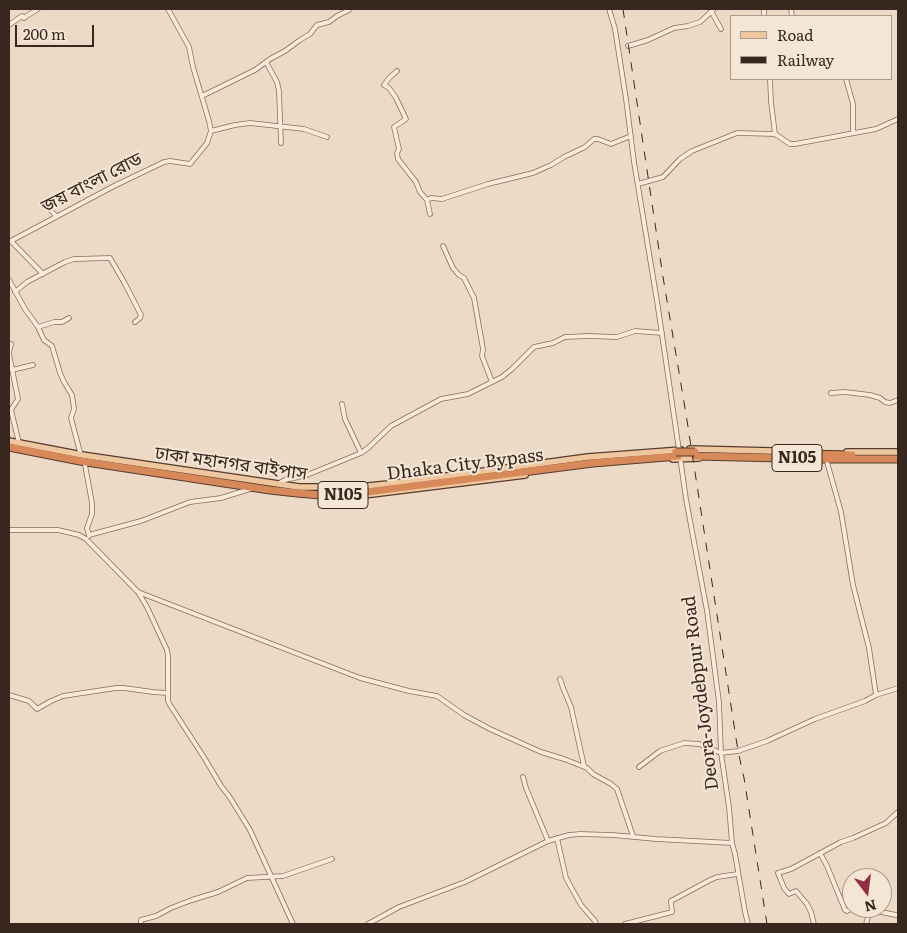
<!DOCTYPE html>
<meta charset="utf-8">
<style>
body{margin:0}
#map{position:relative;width:907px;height:933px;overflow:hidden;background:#eddac6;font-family:Literata,serif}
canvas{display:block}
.frame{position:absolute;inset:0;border:10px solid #38271f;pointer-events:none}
.legend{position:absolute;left:730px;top:15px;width:162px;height:65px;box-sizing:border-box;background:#f4e6d5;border:1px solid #a99a8c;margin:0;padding:6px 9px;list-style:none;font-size:15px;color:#38271f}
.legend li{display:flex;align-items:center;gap:10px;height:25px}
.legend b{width:25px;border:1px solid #a99a8c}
.north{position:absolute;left:842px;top:868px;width:50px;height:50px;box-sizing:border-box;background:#f4e6d5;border:1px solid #a99a8c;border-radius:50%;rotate:165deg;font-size:14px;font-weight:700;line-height:20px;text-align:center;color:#38271f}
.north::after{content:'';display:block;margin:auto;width:18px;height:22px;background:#942e42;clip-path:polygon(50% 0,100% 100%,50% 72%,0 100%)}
.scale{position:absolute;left:15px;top:25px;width:79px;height:22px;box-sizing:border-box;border:2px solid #38271f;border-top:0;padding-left:6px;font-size:15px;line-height:18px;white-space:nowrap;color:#38271f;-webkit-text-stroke:4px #f4e6d5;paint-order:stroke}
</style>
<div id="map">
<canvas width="907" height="933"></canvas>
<div class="frame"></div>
<ul class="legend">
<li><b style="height:6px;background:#eec79f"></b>Road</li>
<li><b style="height:6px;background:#38271f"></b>Railway</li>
</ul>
<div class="north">N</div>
<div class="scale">200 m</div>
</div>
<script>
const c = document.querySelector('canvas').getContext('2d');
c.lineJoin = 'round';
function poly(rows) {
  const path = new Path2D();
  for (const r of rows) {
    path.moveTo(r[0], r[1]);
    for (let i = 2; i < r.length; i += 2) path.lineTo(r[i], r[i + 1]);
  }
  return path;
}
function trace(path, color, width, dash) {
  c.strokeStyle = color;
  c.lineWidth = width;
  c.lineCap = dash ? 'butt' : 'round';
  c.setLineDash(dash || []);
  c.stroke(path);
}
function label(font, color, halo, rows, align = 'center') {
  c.font = font + ' Literata,"Noto Sans Bengali",serif';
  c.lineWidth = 4;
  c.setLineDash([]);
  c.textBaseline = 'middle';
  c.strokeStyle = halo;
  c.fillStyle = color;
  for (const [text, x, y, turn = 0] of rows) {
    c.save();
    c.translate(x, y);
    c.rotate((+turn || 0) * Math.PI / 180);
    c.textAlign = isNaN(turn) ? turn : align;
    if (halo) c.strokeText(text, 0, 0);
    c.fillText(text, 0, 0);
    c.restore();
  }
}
const minor = poly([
 [609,9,615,29,626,99,634,162,657,301,679,450],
 [764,9,764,16],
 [791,9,792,16],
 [711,11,721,29],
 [9,25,22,16,24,18,25,17,38,9],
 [628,46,648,40,674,28,688,26,700,22,714,9],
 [266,62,277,82,279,91,281,143],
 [397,71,389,78,384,85,389,88,396,98,406,119,394,127,399,149,397,153,398,159,416,182,420,192,427,200,430,214],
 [770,79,771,102,775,134],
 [846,79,853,104,853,133],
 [202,96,255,70,270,59,285,51,300,40,310,34,317,25,329,22,337,16,349,10,349,9],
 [211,131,235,125,250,123,304,129,327,137],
 [638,184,663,177,680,159,692,151,737,133,775,134,790,144,795,144,876,129,898,119],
 [427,200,431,198,442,199,488,184,533,173,551,165,564,157,585,147,594,139,598,139,611,144,631,136],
 [46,202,47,206,56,216],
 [11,241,43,274],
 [9,242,114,186,164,162,170,161,190,164,207,143,211,131,209,121,193,67,189,47,168,9],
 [443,246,453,268,459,275,464,278,474,298,483,349,482,356,492,382],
 [9,280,25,309,38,327,44,340,52,346,60,373,64,382,72,395,74,409,71,418,80,452,82,455],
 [15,292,27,282,65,262,74,259,110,258,124,282,141,315,140,318,135,322],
 [38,327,54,322,62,322,69,318],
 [9,353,11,344],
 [9,354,18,399,11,410,19,443],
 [12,370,33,365],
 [831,393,845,392,870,395,880,398,885,402,890,403,898,400],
 [342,404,345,419,361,453],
 [680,457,686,499,707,611,719,702,721,753,729,807,732,843,735,854,745,912,748,924],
 [827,462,841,512,853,585,869,648,876,695],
 [85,465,92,503,92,514,87,528,89,536],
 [279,483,285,480,307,475,361,453,368,448,391,426,441,399,468,394,502,377,512,369,534,347,553,343,565,337,589,336,617,337,635,331,662,333],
 [9,530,58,530,79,535,86,539,138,592,147,607,167,650,168,656,168,701,170,705,205,759,221,786,229,796,250,830,293,924],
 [89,535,141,521,190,502,221,498,250,489],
 [138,592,360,678,409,691,437,696,464,715,490,729,541,752,564,759,587,768,593,774,611,784,617,789,633,836],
 [560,679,563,688,571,707,584,766],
 [9,695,29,701,37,709,51,701,63,696,116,688,124,688,153,692,168,693],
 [639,767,660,751,684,743,699,744,721,753,738,751,767,741,815,719,865,701,876,695,898,688],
 [523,777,526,788,548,841],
 [557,838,566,878,581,905,595,921,596,924],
 [820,853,827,866,845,910,847,911,854,908],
 [778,873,791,869,841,842,853,838,886,823,898,812],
 [778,873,784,888,789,894,796,891,807,904,811,912,814,924],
 [869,913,874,913,881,912,896,915,898,915],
 [141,924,141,920,156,916,171,908,192,900,218,892,247,878,283,876,332,859],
 [368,924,399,907,465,882,548,841,569,835,580,834,613,835,656,839,732,843],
 [625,924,672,912,671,901,710,880,717,877,738,874],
 [866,924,869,913]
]);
const major = poly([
 [9,441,82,455,299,487,320,487,349,488,388,484,588,457,681,450],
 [690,449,813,452],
 [847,452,898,452],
 [673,459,699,458],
 [348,497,525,475]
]);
const highway = poly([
 [9,447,80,461,270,490,297,493,321,495,351,494,593,463,678,456],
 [808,454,852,455],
 [695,456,827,459,898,459]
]);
const rail = poly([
 [623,9,663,277,686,414,738,751,744,778,767,924]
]);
const highwayBridge = poly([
 [676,452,695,452]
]);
const shields = [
 [797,458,50],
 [343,495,50]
];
const shieldNames = [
 ["N105",797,458],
 ["N105",343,495]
];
const streetNames = [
 ["জয় বাংলা রোড",92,183,-27],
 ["ঢাকা মহানগর বাইপাস",231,464,8],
 ["Dhaka City Bypass",465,465,-7],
 ["Deora-Joydebpur Road",701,693,-97]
];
trace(minor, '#876b5c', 5.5);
trace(major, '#553b30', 8);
trace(highway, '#553b30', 9);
trace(minor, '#f8e9d9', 4);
trace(major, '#eec79f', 5.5);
trace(highway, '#d8895a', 7);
trace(rail, '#38271f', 1, [9, 9]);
trace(highwayBridge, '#553b30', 9, []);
trace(highwayBridge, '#d8895a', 7);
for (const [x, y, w] of shields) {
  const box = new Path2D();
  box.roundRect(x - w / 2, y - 13.5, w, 27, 4);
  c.fillStyle = '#f4e6d5';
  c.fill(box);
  trace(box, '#38271f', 1);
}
label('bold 16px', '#38271f', null, shieldNames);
label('18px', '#38271f', '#f4e6d5', streetNames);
</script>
